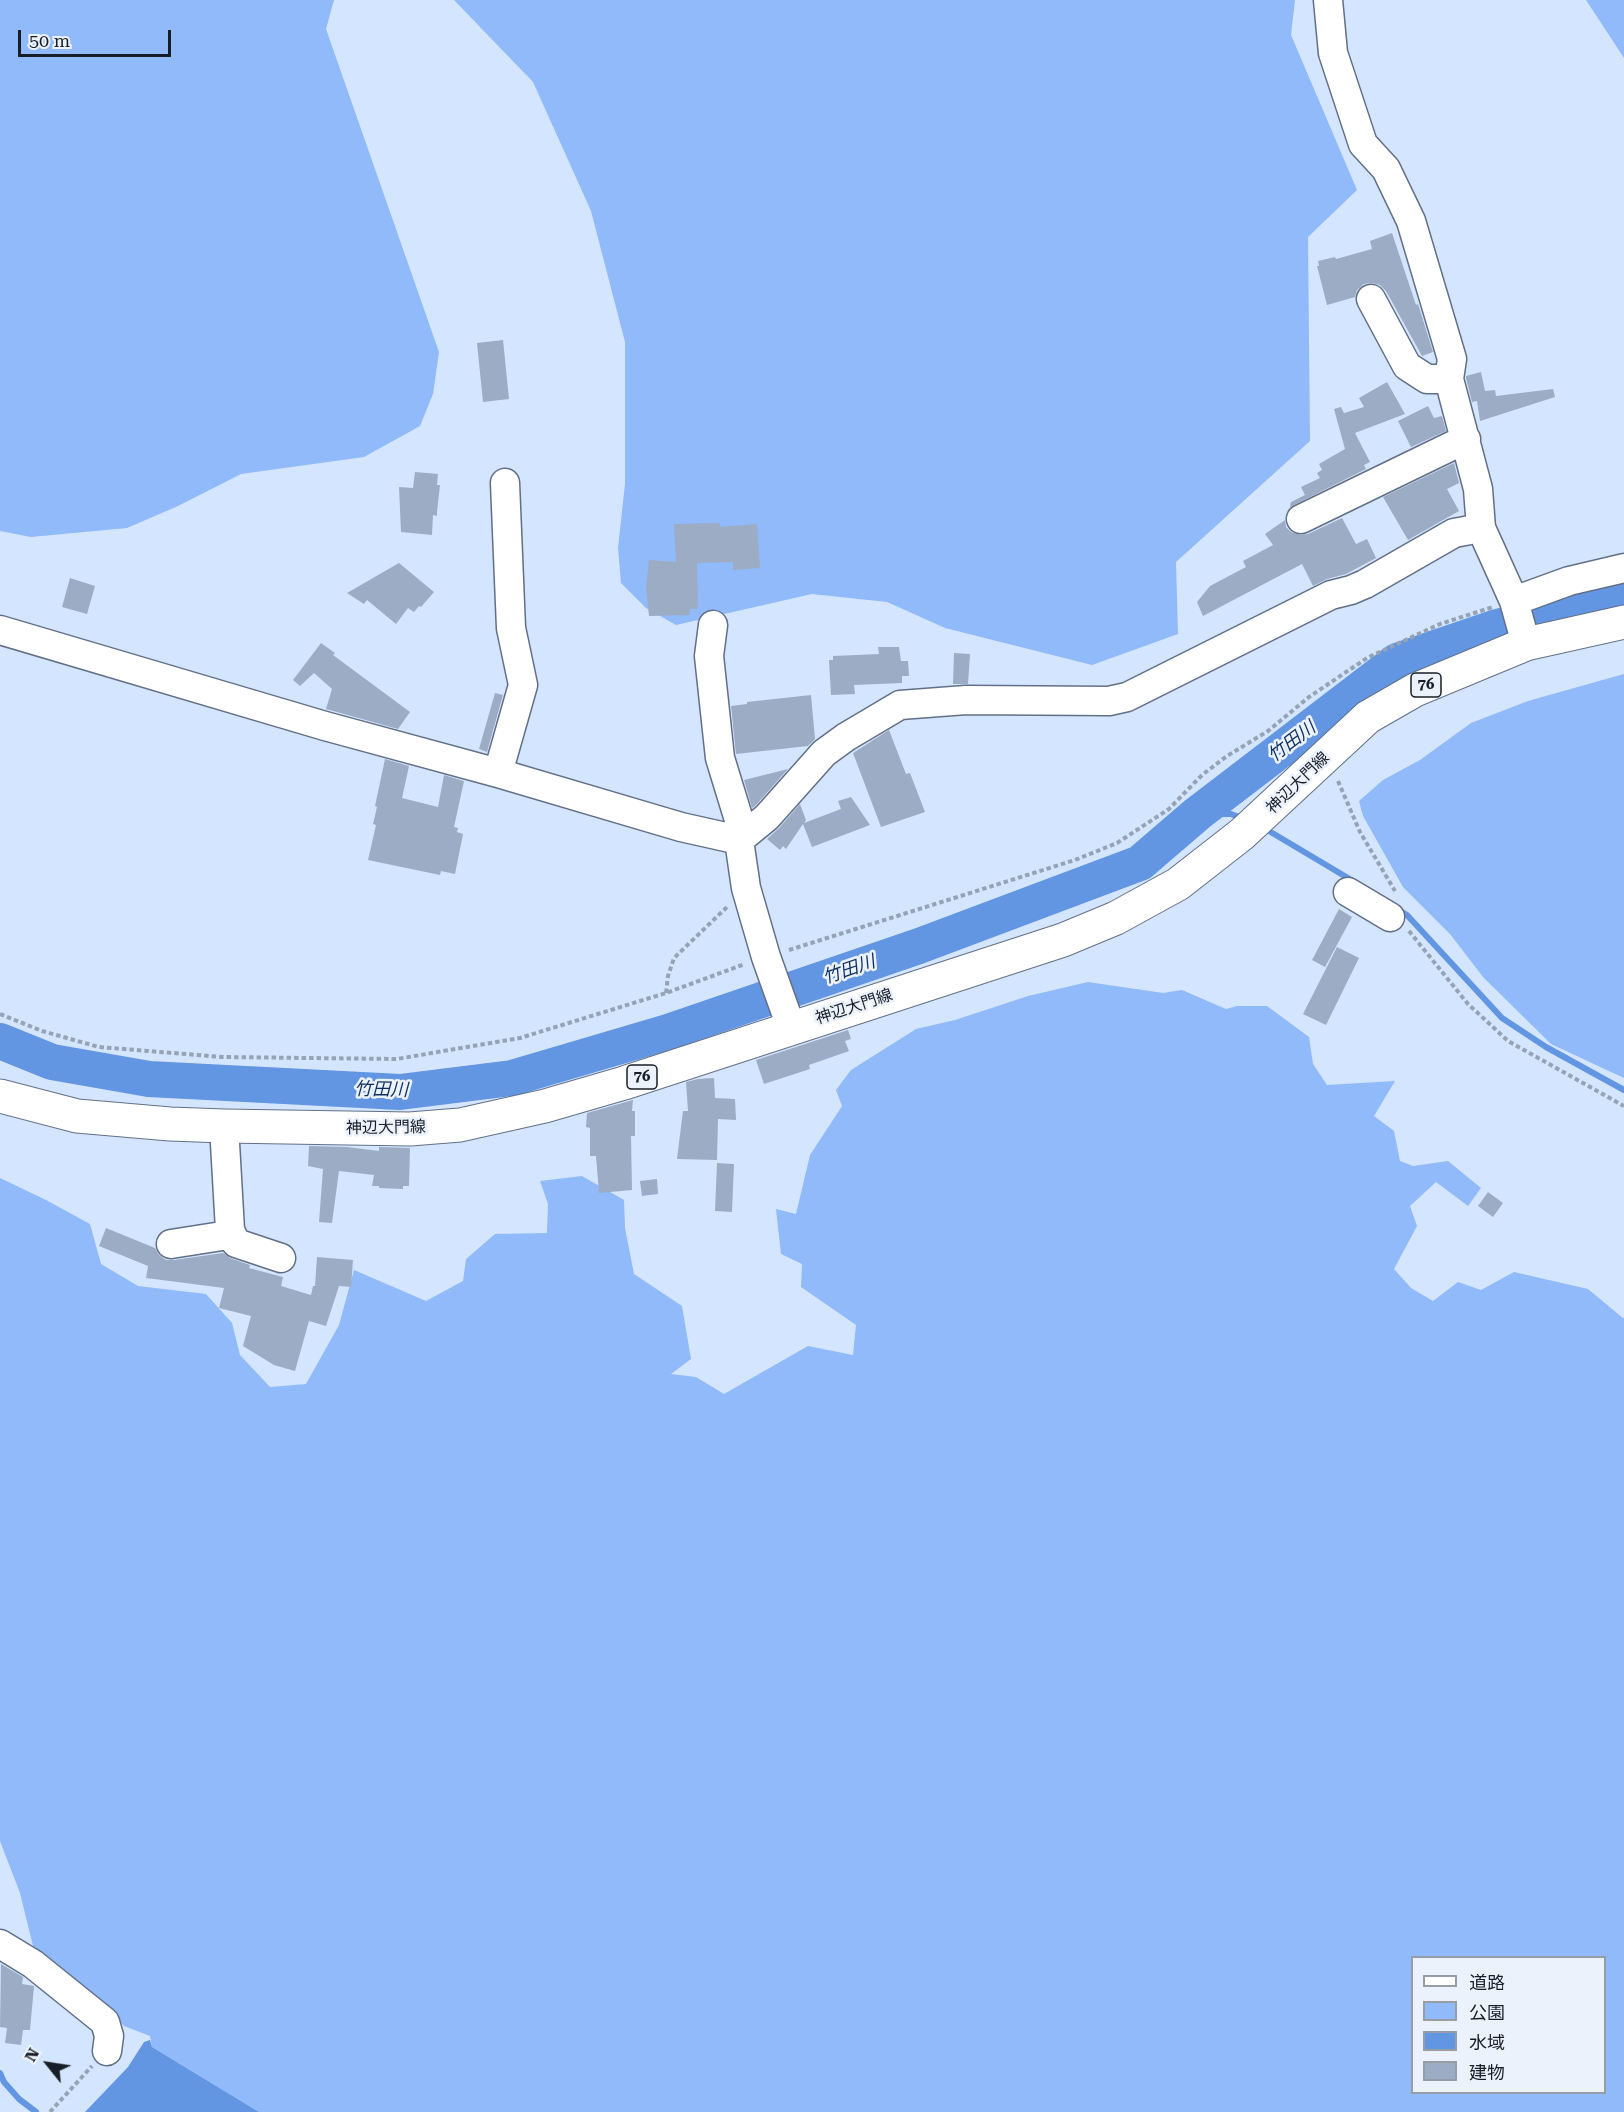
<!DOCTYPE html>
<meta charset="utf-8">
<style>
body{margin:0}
#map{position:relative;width:1624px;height:2112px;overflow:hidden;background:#d4e5ff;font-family:"Roboto Serif","Noto Sans JP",serif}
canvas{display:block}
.legend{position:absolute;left:1411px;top:1956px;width:195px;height:138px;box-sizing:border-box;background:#ebf2fc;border:2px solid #979da7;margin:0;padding:8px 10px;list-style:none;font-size:18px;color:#181e27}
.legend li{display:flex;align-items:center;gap:12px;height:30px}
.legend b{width:30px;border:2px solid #979da7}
.north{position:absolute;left:18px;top:2034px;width:60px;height:60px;-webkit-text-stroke:4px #ebf2fc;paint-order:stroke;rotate:300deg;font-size:16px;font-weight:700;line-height:24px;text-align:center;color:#181e27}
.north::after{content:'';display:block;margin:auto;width:21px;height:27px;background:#181e27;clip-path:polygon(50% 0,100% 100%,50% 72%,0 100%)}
.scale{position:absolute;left:18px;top:30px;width:153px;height:27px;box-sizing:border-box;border:3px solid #181e27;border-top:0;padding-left:8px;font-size:18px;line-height:21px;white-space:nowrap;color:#181e27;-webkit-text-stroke:4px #ebf2fc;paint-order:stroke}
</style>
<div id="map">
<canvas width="1624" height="2112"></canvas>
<ul class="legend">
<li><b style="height:8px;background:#fff"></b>道路</li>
<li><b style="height:16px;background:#90baf9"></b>公園</li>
<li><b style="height:16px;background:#6295e2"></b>水域</li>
<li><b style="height:16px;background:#9cacc4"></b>建物</li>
</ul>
<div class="north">N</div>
<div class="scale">50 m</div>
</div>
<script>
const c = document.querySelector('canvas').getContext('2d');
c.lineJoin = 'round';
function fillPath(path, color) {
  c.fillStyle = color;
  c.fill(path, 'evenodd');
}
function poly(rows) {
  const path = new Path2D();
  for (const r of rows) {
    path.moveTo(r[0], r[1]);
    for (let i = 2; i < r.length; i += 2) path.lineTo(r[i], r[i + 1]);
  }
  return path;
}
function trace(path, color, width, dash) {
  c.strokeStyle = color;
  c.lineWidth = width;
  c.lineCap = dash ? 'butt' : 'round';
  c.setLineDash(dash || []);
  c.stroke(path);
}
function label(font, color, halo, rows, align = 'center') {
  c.font = font + ' "Roboto Serif","Noto Sans JP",serif';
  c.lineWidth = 5;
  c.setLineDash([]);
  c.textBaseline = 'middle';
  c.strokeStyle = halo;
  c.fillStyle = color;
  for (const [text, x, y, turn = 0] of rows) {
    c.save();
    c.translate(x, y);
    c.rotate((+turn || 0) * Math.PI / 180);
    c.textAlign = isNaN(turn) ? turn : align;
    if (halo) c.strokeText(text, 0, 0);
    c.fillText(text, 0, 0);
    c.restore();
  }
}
const green = poly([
 [0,0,334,0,326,29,439,352,433,394,420,426,364,457,241,474,178,506,127,528,31,537,0,531],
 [454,0,1295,0,1291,35,1357,190,1308,237,1310,441,1176,562,1178,634,1092,665,945,628,887,602,812,594,676,625,646,608,621,583,618,548,625,484,625,342,591,211,533,82],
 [1586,0,1624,0,1624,58],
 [1624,674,1624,1078,1551,1044,1483,977,1450,934,1403,887,1363,816,1359,801,1383,780,1420,760,1471,723,1528,701],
 [1088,982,1163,993,1182,990,1226,1009,1237,1006,1267,1006,1309,1037,1313,1064,1327,1085,1395,1081,1374,1116,1394,1131,1400,1161,1413,1166,1448,1161,1481,1188,1468,1206,1436,1182,1410,1206,1417,1226,1394,1269,1411,1288,1433,1301,1458,1282,1481,1290,1514,1272,1588,1289,1623,1318,1624,1317,1624,2112,259,2112,152,2047,150,2036,124,2026,104,2004,62,1968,33,1946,20,1893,0,1841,0,1178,46,1200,90,1224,101,1264,138,1286,206,1294,232,1323,240,1355,270,1387,306,1384,339,1325,354,1270,426,1301,463,1281,466,1259,495,1234,547,1233,548,1204,540,1181,582,1176,624,1200,625,1228,634,1274,682,1306,691,1359,671,1374,696,1377,724,1394,808,1346,853,1355,856,1325,801,1287,802,1264,781,1254,776,1209,796,1214,810,1155,842,1106,836,1090,851,1070,916,1029,955,1020,1028,996],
 [1412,1958,1604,1958,1604,2092,1412,2092]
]);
const water = poly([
 [150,2040,152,2047,259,2112,85,2112,128,2067,144,2042]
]);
const stream = poly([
 [1197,814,1231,814,1244,819],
 [1264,828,1353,881],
 [1397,909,1407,915,1502,1018,1546,1047,1624,1090],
 [0,2073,4,2082,19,2099,36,2112]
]);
const river = poly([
 [0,1041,52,1062,149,1079,400,1092,512,1078,668,1032,919,946,1140,863,1197,814,1397,661,1494,628,1624,594]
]);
const building = poly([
 [1392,233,1416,305,1418,304,1433,352,1422,356,1386,291,1380,285,1372,283,1364,284,1357,290,1355,297,1327,305,1317,266,1319,266,1318,261,1335,257,1336,259,1372,249,1370,241],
 [503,340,509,399,483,402,477,343],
 [1481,372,1485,391,1495,390,1496,396,1553,389,1555,397,1480,421,1477,401,1472,402,1466,378,1466,376],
 [1387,382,1405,414,1355,433,1370,462,1364,465,1366,469,1290,507,1291,502,1305,495,1301,487,1320,478,1317,473,1322,470,1319,464,1345,449,1334,409,1341,407,1344,413,1364,407,1359,398],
 [1428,406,1434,418,1442,416,1446,431,1411,447,1398,421],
 [1454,463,1459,483,1447,489,1459,511,1408,540,1383,497],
 [415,472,438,474,437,485,440,485,437,512,437,516,433,515,432,535,401,532,399,487,413,488],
 [1342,518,1356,544,1367,539,1376,558,1346,574,1327,579,1313,586,1302,564,1203,616,1197,602,1210,586,1246,567,1243,561,1273,545,1265,534,1285,520,1286,527,1291,532,1300,535,1308,534],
 [720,523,720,527,757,524,760,568,733,570,733,562,697,563,698,609,690,609,690,615,649,616,646,587,649,560,676,562,674,524],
 [399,563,434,592,421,607,419,606,414,612,408,608,396,624,367,600,364,604,347,593],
 [70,578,95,586,87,614,62,607],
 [321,643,335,653,333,655,410,712,398,729,326,709,332,689,314,673,300,686,293,680],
 [878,647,899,647,901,661,908,661,909,676,902,676,902,683,854,685,855,694,831,695,829,660,833,660,833,656,879,654],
 [954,653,970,654,968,684,953,684],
 [495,693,503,695,487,752,479,749],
 [811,695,815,739,808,746,736,754,731,706,747,704,747,702],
 [889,730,906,774,910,773,925,812,881,827,853,753],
 [385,759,409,766,402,798,438,807,444,775,464,781,454,827,458,828,457,832,463,834,455,874,441,871,440,875,368,860,376,825,373,824,377,807,375,806],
 [788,769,756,805,752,808,744,780],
 [851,797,870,825,812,847,803,824,786,849,783,846,780,850,767,839,779,828,800,804,806,820,804,823,841,809,838,801],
 [1339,909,1352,917,1325,967,1312,960],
 [1337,947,1359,958,1326,1025,1303,1014],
 [848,1030,851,1039,845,1041,849,1051,809,1065,810,1069,764,1084,756,1060],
 [714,1078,715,1098,735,1099,736,1120,718,1119,717,1160,677,1159,683,1111,688,1111,686,1082,698,1079],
 [633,1100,632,1111,635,1111,635,1136,631,1136,632,1190,599,1193,596,1156,590,1156,590,1128,586,1127,587,1113],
 [309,1146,347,1147,379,1151,379,1147,410,1148,409,1186,403,1186,403,1189,379,1188,379,1186,372,1186,374,1175,339,1171,332,1223,319,1222,323,1169,308,1166],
 [717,1163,734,1164,732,1212,715,1211],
 [657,1179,658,1194,642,1196,640,1181],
 [1488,1192,1503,1203,1493,1217,1478,1206],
 [106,1228,155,1248,159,1255,166,1260,174,1260,223,1253,230,1258,250,1265,249,1268,283,1277,281,1286,311,1295,313,1286,315,1286,317,1257,353,1260,351,1287,339,1286,326,1326,309,1321,295,1371,274,1365,243,1346,251,1316,219,1308,224,1288,146,1278,148,1266,99,1246],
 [1,1964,23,1977,22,1984,34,1986,30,2030,23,2030,21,2045,5,2043,7,2028,0,2027]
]);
const path = poly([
 [1338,781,1360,832,1395,891],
 [1409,931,1468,1004,1508,1041,1624,1106],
 [789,950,1075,860,1117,843,1169,809,1202,775,1227,756,1268,731,1309,697,1367,658,1440,624,1493,607],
 [666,993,668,976,674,958,728,906],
 [0,1014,42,1031,99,1047,222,1057,397,1059,520,1038,666,993,745,964],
 [50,2112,92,2066]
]);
const minor = poly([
 [1328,0,1333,53,1363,144,1386,169,1411,221,1452,359,1449,379,1478,489,1481,528,1514,601,1526,644],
 [1371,299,1407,366,1427,379,1449,379],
 [1301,519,1466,439],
 [1514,601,1569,581,1624,568],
 [713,625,709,656,720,758,739,820,739,840],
 [0,630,325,726,498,773,681,827,739,840,746,888,766,957,791,1027],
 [498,773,523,685,511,628,505,483],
 [739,840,767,817,824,753,846,737,900,705,966,700,1109,701,1127,697,1331,595,1351,590,1365,584,1454,533,1481,528],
 [1348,892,1390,917],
 [224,1126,230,1230,236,1243,281,1258],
 [171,1244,222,1236,230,1230],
 [0,1944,33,1964,105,2022,109,2036,107,2051]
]);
const major = poly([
 [0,1096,77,1116,170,1124,224,1126,410,1129,460,1125,545,1106,624,1083,1063,940,1116,918,1178,884,1242,834,1368,717,1415,690,1526,644,1624,622]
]);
const shields = [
 [1426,685,30],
 [642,1077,30]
];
const shieldNames = [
 ["76",1426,685],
 ["76",642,1077]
];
const streetNames = [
 ["神辺大門線",1298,783,-44],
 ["神辺大門線",854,1007,-18],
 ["神辺大門線",386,1128,-1]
];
const waterNames = [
 ["竹田川",1292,742,-37],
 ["竹田川",849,970,-19],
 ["竹田川",381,1090,1]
];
fillPath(green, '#90baf9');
fillPath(water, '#6295e2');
trace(stream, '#6295e2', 6);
trace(river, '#6295e2', 36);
fillPath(building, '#9cacc4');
trace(minor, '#627087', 31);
trace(major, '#627087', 35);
trace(path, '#96a3b7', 4, [4.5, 3]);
trace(minor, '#fff', 28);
trace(major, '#fff', 33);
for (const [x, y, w] of shields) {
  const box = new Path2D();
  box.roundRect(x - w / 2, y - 12, w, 24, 4.5);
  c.fillStyle = '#ebf2fc';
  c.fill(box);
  trace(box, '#181e27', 1.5);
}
label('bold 15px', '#181e27', null, shieldNames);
label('16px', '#181e27', '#ebf2fc', streetNames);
label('italic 18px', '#0e2f5f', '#ebf2fc', waterNames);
</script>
